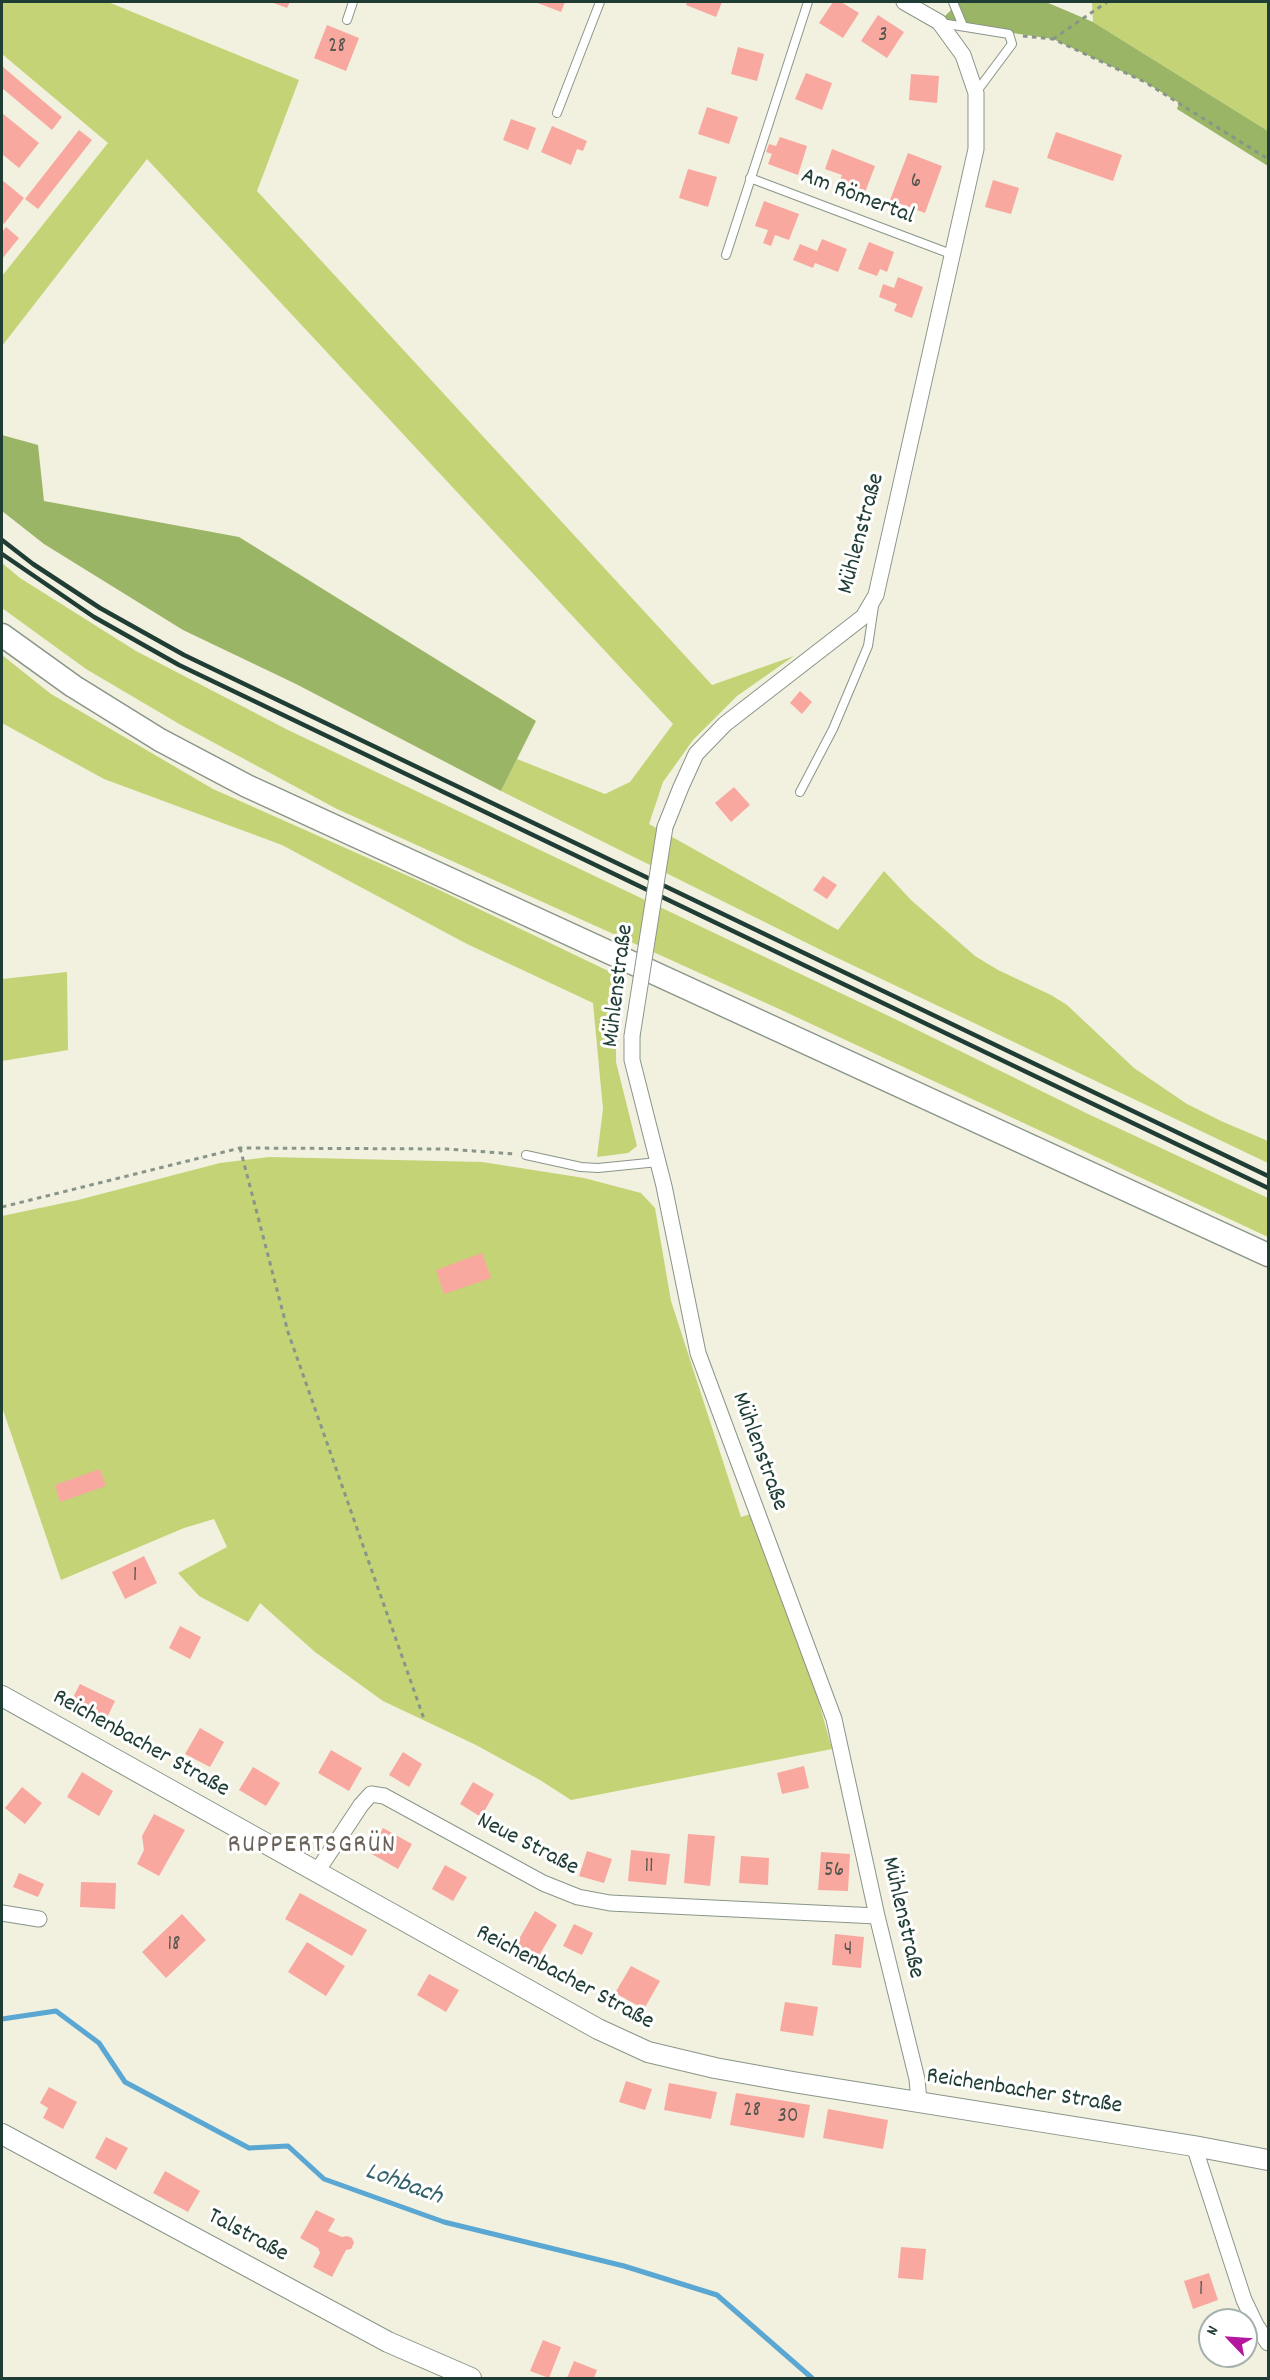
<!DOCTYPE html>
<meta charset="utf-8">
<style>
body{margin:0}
#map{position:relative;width:1270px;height:2380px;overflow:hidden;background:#f2f0de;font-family:Dekko,sans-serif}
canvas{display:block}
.frame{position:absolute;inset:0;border:3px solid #1f3d34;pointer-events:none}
.north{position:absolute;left:1198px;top:2308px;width:60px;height:60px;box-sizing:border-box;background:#fff;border:2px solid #a5b1ae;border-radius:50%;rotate:295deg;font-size:16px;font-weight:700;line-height:24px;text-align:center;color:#1f3d34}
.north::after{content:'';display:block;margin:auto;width:21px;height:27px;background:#b5179e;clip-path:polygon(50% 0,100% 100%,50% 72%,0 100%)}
</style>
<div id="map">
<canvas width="1270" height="2380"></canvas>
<div class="frame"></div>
<div class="north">N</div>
</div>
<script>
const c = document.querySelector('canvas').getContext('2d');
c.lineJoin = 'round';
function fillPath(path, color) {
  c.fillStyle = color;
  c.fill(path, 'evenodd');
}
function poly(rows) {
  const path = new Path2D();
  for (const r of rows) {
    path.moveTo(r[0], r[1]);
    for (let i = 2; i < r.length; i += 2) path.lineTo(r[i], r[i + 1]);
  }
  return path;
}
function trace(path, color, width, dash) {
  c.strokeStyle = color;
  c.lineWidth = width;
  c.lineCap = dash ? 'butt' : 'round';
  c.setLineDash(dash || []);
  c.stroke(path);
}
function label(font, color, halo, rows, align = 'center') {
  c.font = font + ' Dekko,sans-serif';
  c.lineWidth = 6;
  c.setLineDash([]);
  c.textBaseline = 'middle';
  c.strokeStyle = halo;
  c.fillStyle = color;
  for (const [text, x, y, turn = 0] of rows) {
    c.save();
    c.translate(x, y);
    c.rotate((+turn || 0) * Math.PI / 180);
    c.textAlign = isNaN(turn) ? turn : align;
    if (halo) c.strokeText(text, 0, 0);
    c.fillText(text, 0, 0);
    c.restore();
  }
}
const green = poly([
 [2,2,108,2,299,80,257,191,712,685,794,656,737,696,693,740,663,782,649,824,838,930,884,871,911,900,975,956,998,970,1051,995,1067,1005,1134,1068,1187,1104,1221,1121,1268,1141,1268,1163,827,953,501,791,517,759,605,794,630,782,673,724,147,159,2,346,2,276,108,143,2,54],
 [1092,2,1268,2,1268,131,1093,22],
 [2,563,20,578,136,651,288,730,895,1019,1086,1113,1268,1198,1268,1237,777,1008,337,809,181,725,86,669,2,608],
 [2,655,51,694,213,789,433,887,623,978,616,1018,616,1062,637,1146,628,1153,597,1157,603,1109,593,1003,467,944,282,845,104,779,2,723],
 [67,972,68,1050,2,1061,2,979],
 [269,1157,482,1162,584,1178,641,1193,655,1208,671,1301,741,1517,765,1510,832,1749,571,1800,540,1780,476,1745,383,1701,315,1652,260,1603,248,1622,199,1596,178,1573,227,1547,214,1519,184,1528,61,1580,2,1407,2,1216,78,1200,220,1163]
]);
const forest = poly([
 [959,2,1046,2,1093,22,1268,131,1268,166,1177,109,1179,103,1145,82,1053,39,939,22],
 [2,435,38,445,44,501,239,537,536,721,501,791,296,684,183,630,44,544,2,511]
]);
const stream = poly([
 [2,2019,56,2011,99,2043,125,2082,249,2148,288,2146,324,2179,444,2222,624,2266,717,2295,812,2378]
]);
const building = poly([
 [271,2,290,2,287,8],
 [535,2,565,2,561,12],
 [687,2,722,2,716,17,686,5],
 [833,2,841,2,859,13,843,38,819,23],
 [878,15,904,32,887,58,861,41],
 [327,25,359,38,346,71,314,58],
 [738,47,764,54,757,81,731,74],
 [3,67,62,117,52,130,2,88],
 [806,73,832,83,822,110,795,99],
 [911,74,939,76,937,103,909,100],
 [707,107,738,117,729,144,698,134],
 [2,113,39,143,19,168,2,154],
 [511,119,536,128,528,150,503,140],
 [552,126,587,141,583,151,577,149,571,165,541,152],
 [79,130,92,140,38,209,25,199],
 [1056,132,1122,155,1113,181,1047,158],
 [780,137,807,146,798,175,768,164,772,154,766,152,769,144,776,146],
 [832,149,875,166,864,195,838,185,842,175,825,169],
 [908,153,942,166,925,213,890,200],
 [688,169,717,177,708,207,679,198],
 [2,180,24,198,4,224,2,222],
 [993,180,1019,188,1011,214,985,207],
 [764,201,799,214,789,240,775,235,771,246,763,243,768,230,755,226],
 [6,227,19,238,2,259,2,232],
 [822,239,847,249,838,272,815,263,813,268,793,260,800,244,817,251],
 [869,242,894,252,887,272,880,269,877,276,858,269],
 [898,277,923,287,912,318,894,311,897,304,879,297,883,284,894,288],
 [800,691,812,702,802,714,790,703],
 [734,787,750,805,731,822,715,803],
 [823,876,837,885,827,899,813,890],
 [482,1253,491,1278,444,1294,436,1270],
 [100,1469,106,1486,60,1502,55,1485],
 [144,1556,157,1583,125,1599,112,1572],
 [180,1626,201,1637,190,1659,169,1648],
 [80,1684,115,1701,102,1728,66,1711],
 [200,1728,224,1742,210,1767,185,1754],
 [331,1750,362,1768,349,1791,318,1773],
 [403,1752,422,1764,409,1787,389,1775],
 [804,1766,809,1788,782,1794,777,1773],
 [253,1767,280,1783,266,1806,239,1790],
 [82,1772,113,1791,99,1816,67,1797],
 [473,1782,494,1794,481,1817,460,1804],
 [22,1787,42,1803,25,1824,5,1808],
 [154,1814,185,1830,159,1876,137,1864,144,1850,142,1836],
 [383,1828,412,1844,398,1869,370,1853],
 [688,1834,715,1836,710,1886,684,1883],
 [631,1850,670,1854,666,1885,628,1881],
 [587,1851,612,1859,604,1883,579,1876],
 [821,1852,850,1854,848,1891,818,1890],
 [741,1856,769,1858,768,1885,739,1883],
 [445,1865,467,1877,453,1901,432,1889],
 [19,1873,44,1884,38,1897,13,1887],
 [81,1882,116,1883,115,1909,80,1907],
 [300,1893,367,1930,352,1956,285,1919],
 [535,1911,557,1925,537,1959,515,1946],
 [182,1914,206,1940,166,1978,142,1952],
 [574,1924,593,1933,582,1955,563,1946],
 [835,1934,864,1937,861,1968,832,1965],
 [307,1942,345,1966,326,1996,288,1972],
 [631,1966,660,1981,644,2009,615,1993],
 [429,1974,459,1990,446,2012,417,1995],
 [785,2002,818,2007,813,2036,780,2031],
 [626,2081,652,2089,645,2110,619,2102],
 [669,2083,717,2092,711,2119,664,2110],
 [49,2087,77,2102,63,2129,43,2118,48,2108,40,2103],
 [736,2093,810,2105,804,2138,730,2125],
 [828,2109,888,2120,883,2149,823,2138],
 [106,2137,128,2148,116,2170,95,2158],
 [165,2171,200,2191,188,2212,153,2193],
 [316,2210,335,2219,328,2231,342,2237,347,2236,352,2238,354,2243,351,2249,346,2250,332,2277,313,2267,320,2253,318,2248,300,2238],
 [901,2247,926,2249,923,2280,898,2278],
 [1209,2273,1218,2300,1193,2309,1184,2281],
 [543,2340,561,2347,549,2378,530,2371],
 [574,2361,597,2370,594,2378,567,2378]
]);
const path = poly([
 [1023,36,1053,39,1145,82,1268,159],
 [1053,39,1107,2],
 [240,1148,288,1332,424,1719],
 [2,1207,240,1148,447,1149,514,1154]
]);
const service = poly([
 [953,2,963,26],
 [347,20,353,2],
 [941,23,1009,34,1012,44,977,91],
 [557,113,600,2],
 [750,178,951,254],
 [726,255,808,2],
 [800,792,833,729,868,646,874,606],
 [526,1155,581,1167,598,1168,658,1162]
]);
const minor = poly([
 [665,827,681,787,696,754,725,724,863,617,876,595,976,149,976,93,963,55,939,22,904,2],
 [632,1036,632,1060,664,1186,698,1353,834,1719,877,1916,917,2079,919,2102],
 [316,1873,361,1805,371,1794,384,1796,543,1883,578,1897,610,1903,877,1916],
 [2,1913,39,1919],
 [1194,2146,1244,2300,1256,2325,1268,2343]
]);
const tertiary = poly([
 [2,1696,598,2029,648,2052,715,2068,793,2082,1194,2146,1268,2160],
 [2,2134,388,2342,471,2378]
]);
const secondary = poly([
 [2,635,73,686,160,740,247,786,1268,1255]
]);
const rail = poly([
 [2,540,33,564,100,608,184,655,1268,1176],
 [2,554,94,617,179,665,1268,1188]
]);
const minorBridge = poly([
 [632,1036,665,827]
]);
const numberNames = [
 ["3",883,37],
 ["28",337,48],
 ["6",916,183],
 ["1",135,1577],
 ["11",649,1868],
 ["56",834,1872],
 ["18",174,1946],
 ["4",848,1951],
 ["28",752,2112],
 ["30",788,2118],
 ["1",1201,2291]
];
const streetNames = [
 ["Am Römertal",857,198,21],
 ["Mühlenstraße",863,534,-75],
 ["Mühlenstraße",620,986,-83],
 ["Mühlenstraße",758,1452,70],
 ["Reichenbacher Straße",140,1745,29],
 ["Neue Straße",527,1846,27],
 ["Mühlenstraße",901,1918,77],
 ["Reichenbacher Straße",564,1979,28],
 ["Reichenbacher Straße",1024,2093,9],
 ["Talstraße",247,2237,28]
];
const waterNames = [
 ["Lohbach",403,2186,20]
];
const quarterNames = [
 ["RUPPERTSGRÜN",312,1847]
];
fillPath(green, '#c4d375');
fillPath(forest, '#9bb566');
trace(stream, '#59a7d2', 5);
fillPath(building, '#f9a8a0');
trace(service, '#889689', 10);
trace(minor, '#889689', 17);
trace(tertiary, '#889689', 22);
trace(secondary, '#889689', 25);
trace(path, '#889689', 3, [4.5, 4.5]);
trace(service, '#fff', 8);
trace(minor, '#fff', 15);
trace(tertiary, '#fff', 20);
trace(secondary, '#fff', 22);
trace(rail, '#1f3d34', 4.5);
trace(minorBridge, '#889689', 17, []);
trace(minorBridge, '#fff', 15);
label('21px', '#56584f', null, numberNames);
label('24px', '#1f3d34', '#fff', streetNames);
label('italic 26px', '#33626b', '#fff', waterNames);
c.letterSpacing = '1.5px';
label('27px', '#6b625a', '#fff', quarterNames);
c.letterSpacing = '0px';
</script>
